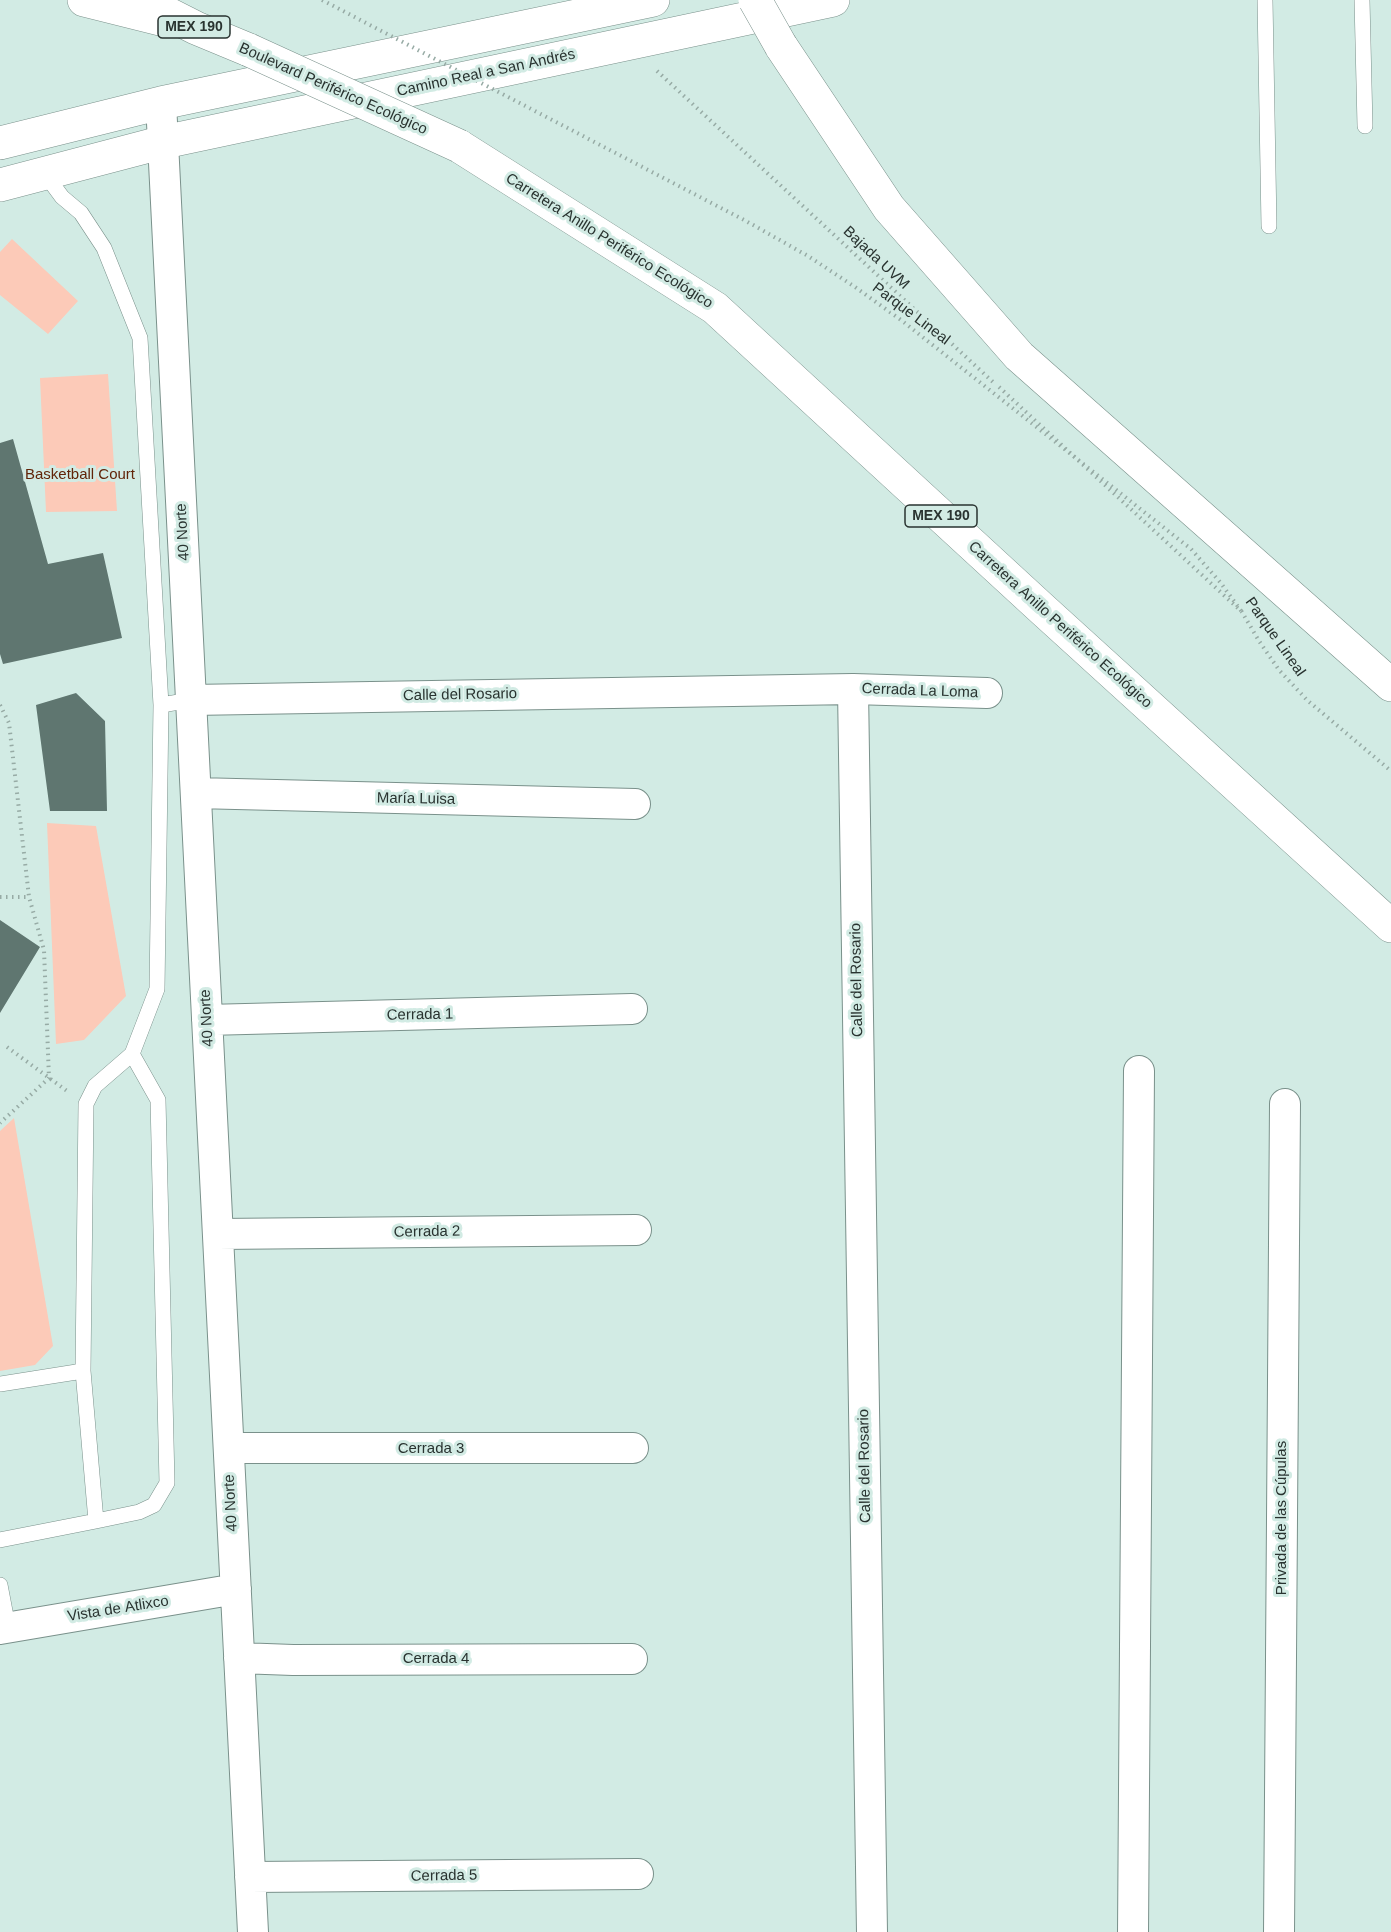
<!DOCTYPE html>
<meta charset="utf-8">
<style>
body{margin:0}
canvas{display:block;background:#d2ebe4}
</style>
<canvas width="1391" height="1932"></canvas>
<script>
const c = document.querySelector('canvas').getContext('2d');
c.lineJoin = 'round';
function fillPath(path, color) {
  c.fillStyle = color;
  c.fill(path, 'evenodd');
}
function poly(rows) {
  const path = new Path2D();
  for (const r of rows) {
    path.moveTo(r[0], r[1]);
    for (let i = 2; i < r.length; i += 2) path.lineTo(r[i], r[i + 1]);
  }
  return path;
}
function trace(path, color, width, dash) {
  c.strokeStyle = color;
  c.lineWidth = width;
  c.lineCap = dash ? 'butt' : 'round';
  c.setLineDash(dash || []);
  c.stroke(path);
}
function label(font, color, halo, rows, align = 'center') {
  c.font = font + ' Arial,sans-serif';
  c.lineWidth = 6;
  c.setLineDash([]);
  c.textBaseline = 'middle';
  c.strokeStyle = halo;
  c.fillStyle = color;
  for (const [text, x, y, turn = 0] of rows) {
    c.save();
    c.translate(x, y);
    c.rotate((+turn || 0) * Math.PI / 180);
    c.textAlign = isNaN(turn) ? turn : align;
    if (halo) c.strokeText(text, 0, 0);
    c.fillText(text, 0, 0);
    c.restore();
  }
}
const green = poly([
 [12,239,78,301,48,334,0,295,0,252],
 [108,374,117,511,46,512,40,378],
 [47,823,96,826,126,996,84,1040,56,1044],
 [14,1118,53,1346,35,1365,0,1371,0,1131]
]);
const building = poly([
 [13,439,48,564,103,553,122,638,3,664,0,654,0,443],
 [76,693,105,721,107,811,50,811,36,705],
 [0,920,40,947,0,1013]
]);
const path = poly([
 [657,71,993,382],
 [999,387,1242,612,1259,641,1279,670,1307,700,1391,771],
 [0,705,9,723,29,897,44,950,49,1078,0,1123],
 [0,897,29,897],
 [7,1047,67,1091]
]);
const service = poly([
 [1265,0,1269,226],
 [1362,0,1365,126],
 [45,174,62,197,81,213,104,248,140,338,161,705],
 [132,1054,157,989,161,705,191,700],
 [0,1384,83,1371],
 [0,1540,96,1521,139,1512,154,1505,167,1483,158,1100,132,1054,95,1086,86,1104,83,1371,96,1521],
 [0,1585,8,1627]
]);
const minor = poly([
 [161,103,253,1932],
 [853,689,872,1932],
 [191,700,853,689,987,693],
 [196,793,635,804],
 [207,1020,632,1009],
 [218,1234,636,1230],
 [229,1448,633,1448],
 [0,1629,236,1589],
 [239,1658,293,1660,632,1659],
 [250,1877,638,1874],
 [1133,1932,1139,1071],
 [1279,1932,1285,1104]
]);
const secondary = poly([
 [0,143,161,103,653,0],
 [0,185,164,142,833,0]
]);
const trunk = poly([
 [84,0,164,20],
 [141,0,196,28,249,50],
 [781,46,889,208,1019,356,1391,685],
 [459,146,715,308,1040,607,1391,926]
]);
const pathBridge = poly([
 [322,0,746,221,808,256,855,287,901,320,1191,549,1220,582,1242,612]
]);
const trunkBridge = poly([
 [755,0,781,46],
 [249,50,459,146]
]);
const shields = [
 [194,27,72],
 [941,516,72]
];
const shieldNames = [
 ["MEX 190",194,27],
 ["MEX 190",941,516]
];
const streetNames = [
 ["Camino Real a San Andrés",486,73,-12],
 ["Boulevard Periférico Ecológico",333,89,24],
 ["Carretera Anillo Periférico Ecológico",609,241,32],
 ["Bajada UVM",876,258,43],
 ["Parque Lineal",911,314,37],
 ["40 Norte",183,532,-93],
 ["Carretera Anillo Periférico Ecológico",1060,625,42],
 ["Parque Lineal",1275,637,55],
 ["Cerrada La Loma",920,691,2],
 ["Calle del Rosario",460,695,-1],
 ["María Luisa",416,799,1],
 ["Calle del Rosario",857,980,-91],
 ["Cerrada 1",420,1015,-1],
 ["40 Norte",207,1018,-93],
 ["Cerrada 2",427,1232,-1],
 ["Cerrada 3",431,1449],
 ["Calle del Rosario",865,1466,-91],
 ["40 Norte",231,1503,-93],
 ["Privada de las Cúpulas",1282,1518,-90],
 ["Vista de Atlixco",118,1609,-9],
 ["Cerrada 4",436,1659],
 ["Cerrada 5",444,1876,-1]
];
const parkNames = [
 ["Basketball Court",80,475]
];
fillPath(green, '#fccab8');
fillPath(building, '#5f7670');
trace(service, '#7a918b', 16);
trace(minor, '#7a918b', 32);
trace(secondary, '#7a918b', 34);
trace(trunk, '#7a918b', 34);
trace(path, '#97aba5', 4, [1.5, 4.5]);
trace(service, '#fff', 15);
trace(minor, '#fff', 30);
trace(secondary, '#fff', 33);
trace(trunk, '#fff', 33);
trace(trunkBridge, '#7a918b', 34, []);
trace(pathBridge, '#97aba5', 4, [1.5, 4.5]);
trace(trunkBridge, '#fff', 33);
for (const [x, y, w] of shields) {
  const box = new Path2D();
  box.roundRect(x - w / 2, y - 11, w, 22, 4.5);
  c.fillStyle = '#d2ebe4';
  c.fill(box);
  trace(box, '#293330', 1.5);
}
label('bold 14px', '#293330', null, shieldNames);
label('15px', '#293330', '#d2ebe4', streetNames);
label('15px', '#612408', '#d2ebe4', parkNames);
</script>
